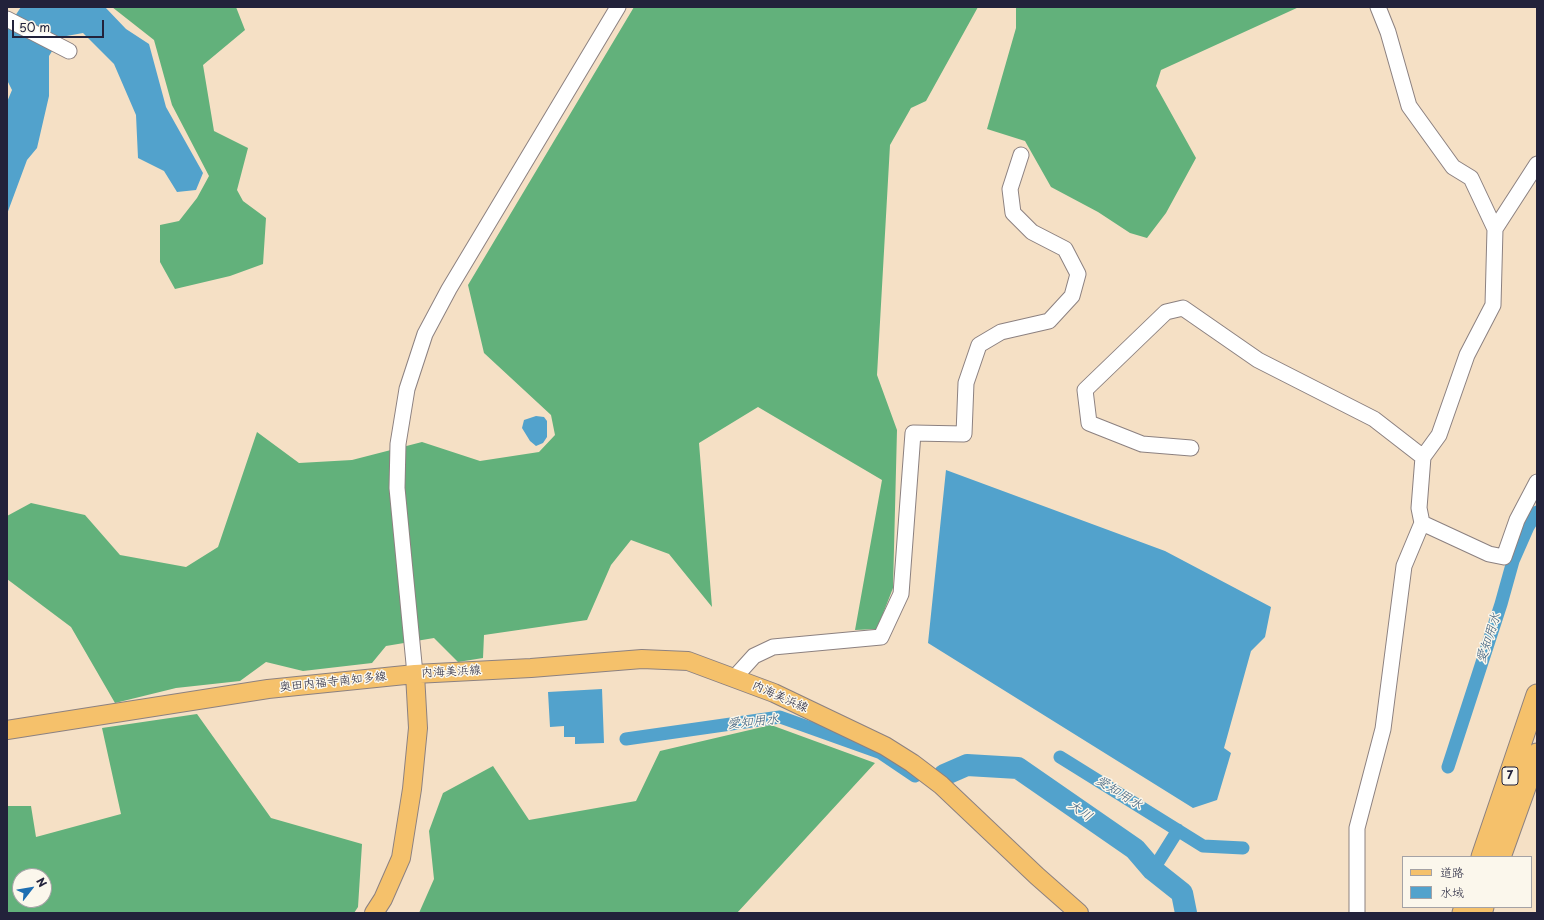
<!DOCTYPE html>
<meta charset="utf-8">
<style>
body{margin:0}
#map{position:relative;width:1544px;height:920px;overflow:hidden;background:#f5e0c5;font-family:"Playpen Sans","Klee One",sans-serif}
canvas{display:block}
.frame{position:absolute;inset:0;border:8px solid #22223b;pointer-events:none}
.legend{position:absolute;left:1402px;top:856px;width:130px;height:52px;box-sizing:border-box;background:#fbf7ec;border:1px solid #a4a2a5;margin:0;padding:5px 7px;list-style:none;font-size:12px;color:#22223b}
.legend li{display:flex;align-items:center;gap:8px;height:20px}
.legend b{width:20px;border:1px solid #a4a2a5}
.north{position:absolute;left:12px;top:868px;width:40px;height:40px;box-sizing:border-box;background:#fbf7ec;border:1px solid #a4a2a5;border-radius:50%;rotate:59deg;font-size:11px;font-weight:700;line-height:16px;text-align:center;color:#22223b}
.north::after{content:'';display:block;margin:auto;width:14px;height:18px;background:#1f6fb2;clip-path:polygon(50% 0,100% 100%,50% 72%,0 100%)}
.scale{position:absolute;left:12px;top:20px;width:92px;height:18px;box-sizing:border-box;border:2px solid #22223b;border-top:0;padding-left:5px;font-size:12px;line-height:14px;white-space:nowrap;color:#22223b;-webkit-text-stroke:3px #fbf7ec;paint-order:stroke}
</style>
<div id="map">
<canvas width="1544" height="920"></canvas>
<div class="frame"></div>
<ul class="legend">
<li><b style="height:5px;background:#f5c16b"></b>道路</li>
<li><b style="height:11px;background:#52a2cc"></b>水域</li>
</ul>
<div class="north">N</div>
<div class="scale">50 m</div>
</div>
<script>
const c = document.querySelector('canvas').getContext('2d');
c.lineJoin = 'round';
function fillPath(path, color) {
  c.fillStyle = color;
  c.fill(path, 'evenodd');
}
function poly(rows) {
  const path = new Path2D();
  for (const r of rows) {
    path.moveTo(r[0], r[1]);
    for (let i = 2; i < r.length; i += 2) path.lineTo(r[i], r[i + 1]);
  }
  return path;
}
function trace(path, color, width, dash) {
  c.strokeStyle = color;
  c.lineWidth = width;
  c.lineCap = dash ? 'butt' : 'round';
  c.setLineDash(dash || []);
  c.stroke(path);
}
function label(font, color, halo, rows, align = 'center') {
  c.font = font + ' "Playpen Sans","Klee One",sans-serif';
  c.lineWidth = 3;
  c.setLineDash([]);
  c.textBaseline = 'middle';
  c.strokeStyle = halo;
  c.fillStyle = color;
  for (const [text, x, y, turn = 0] of rows) {
    c.save();
    c.translate(x, y);
    c.rotate((+turn || 0) * Math.PI / 180);
    c.textAlign = isNaN(turn) ? turn : align;
    if (halo) c.strokeText(text, 0, 0);
    c.fillText(text, 0, 0);
    c.restore();
  }
}
const forest = poly([
 [112,7,236,7,245,30,203,65,214,131,248,148,237,190,243,201,266,218,263,264,230,276,175,289,160,262,160,225,179,221,197,198,209,176,172,105,154,40],
 [634,7,978,7,926,101,911,108,890,145,877,375,897,430,893,588,877,629,855,630,882,480,758,407,699,443,712,607,669,554,631,540,611,565,587,620,484,635,483,658,458,662,434,638,386,646,372,663,303,671,266,662,240,681,176,688,115,703,71,627,7,579,7,516,31,503,85,515,120,555,186,567,218,547,257,432,299,463,352,460,422,442,480,461,539,452,555,435,551,415,484,353,468,285],
 [1016,7,1299,7,1161,70,1156,86,1196,158,1166,213,1147,238,1130,233,1098,212,1051,187,1025,141,987,129,1016,28],
 [197,714,271,818,362,844,358,907,354,913,7,913,7,806,31,806,36,837,121,814,102,728],
 [20,876,44,876,44,900,20,900],
 [771,725,875,763,737,913,419,913,434,879,429,831,443,793,493,766,529,820,636,801,660,751]
]);
const water = poly([
 [21,7,105,7,126,29,149,44,166,107,203,173,196,190,177,192,164,171,138,158,136,115,114,64,83,33,61,37,49,56,49,96,37,148,27,160,7,214,7,102,12,90,7,80,7,28],
 [536,416,544,417,547,421,547,437,543,443,536,446,530,441,522,428,524,420],
 [946,470,1165,551,1271,607,1265,637,1251,651,1224,748,1231,753,1217,800,1193,808,928,643],
 [602,689,604,743,575,744,575,737,564,737,564,726,550,727,548,692]
]);
const canal = poly([
 [626,739,780,717,881,753,915,776],
 [1060,757,1203,846,1243,848],
 [1448,767,1501,604,1513,561,1528,527,1537,512],
 [1153,870,1178,830]
]);
const river = poly([
 [944,775,967,765,1018,768,1135,849,1153,870,1182,893,1186,913]
]);
const minor = poly([
 [7,19,69,51],
 [1495,229,1537,164],
 [1191,448,1142,444,1089,423,1085,390,1166,312,1183,308,1258,360,1374,419,1423,457],
 [1422,523,1489,554,1504,557,1517,520,1537,482],
 [415,674,397,488,398,444,407,389,425,334,449,289,618,7],
 [735,677,754,656,773,647,881,637,901,594,913,433,964,434,966,383,979,345,1001,332,1049,321,1072,296,1078,274,1065,249,1032,232,1013,213,1010,189,1021,155],
 [1357,913,1357,828,1383,729,1404,566,1422,523,1419,508,1423,457,1439,435,1467,355,1493,305,1495,229,1471,178,1453,167,1409,106,1388,32,1378,7]
]);
const major = poly([
 [7,730,268,689,415,674,531,668,642,659,688,661,774,693,885,746,912,763,941,785,1037,876,1079,913],
 [374,913,383,899,401,858,412,789,418,728,415,674]
]);
const highway = poly([
 [1482,857,1537,695],
 [1500,857,1537,754],
 [1463,913,1465,907],
 [1481,913,1483,907]
]);
const shields = [
 [1510,776,16]
];
const shieldNames = [
 ["7",1510,776]
];
const streetNames = [
 ["内海美浜線",451,672,-3],
 ["奥田内福寺南知多線",333,682,-6],
 ["内海美浜線",780,697,24]
];
const waterNames = [
 ["愛知用水",1489,638,-72],
 ["愛知用水",753,722,-6],
 ["愛知用水",1119,793,32],
 ["大川",1080,811,35]
];
fillPath(forest, '#62b17b');
fillPath(water, '#52a2cc');
trace(canal, '#52a2cc', 13);
trace(river, '#52a2cc', 22);
trace(minor, '#8c8180', 17);
trace(major, '#8c8180', 20);
trace(highway, '#8c8180', 23);
trace(minor, '#fff', 15);
trace(major, '#f5c16b', 18);
trace(highway, '#f5c16b', 21);
for (const [x, y, w] of shields) {
  const box = new Path2D();
  box.roundRect(x - w / 2, y - 9, w, 18, 3);
  c.fillStyle = '#fbf7ec';
  c.fill(box);
  trace(box, '#22223b', 1);
}
label('bold 11px', '#22223b', null, shieldNames);
label('12px', '#22223b', '#fbf7ec', streetNames);
label('italic 13px', '#385c7c', '#fbf7ec', waterNames);
</script>
